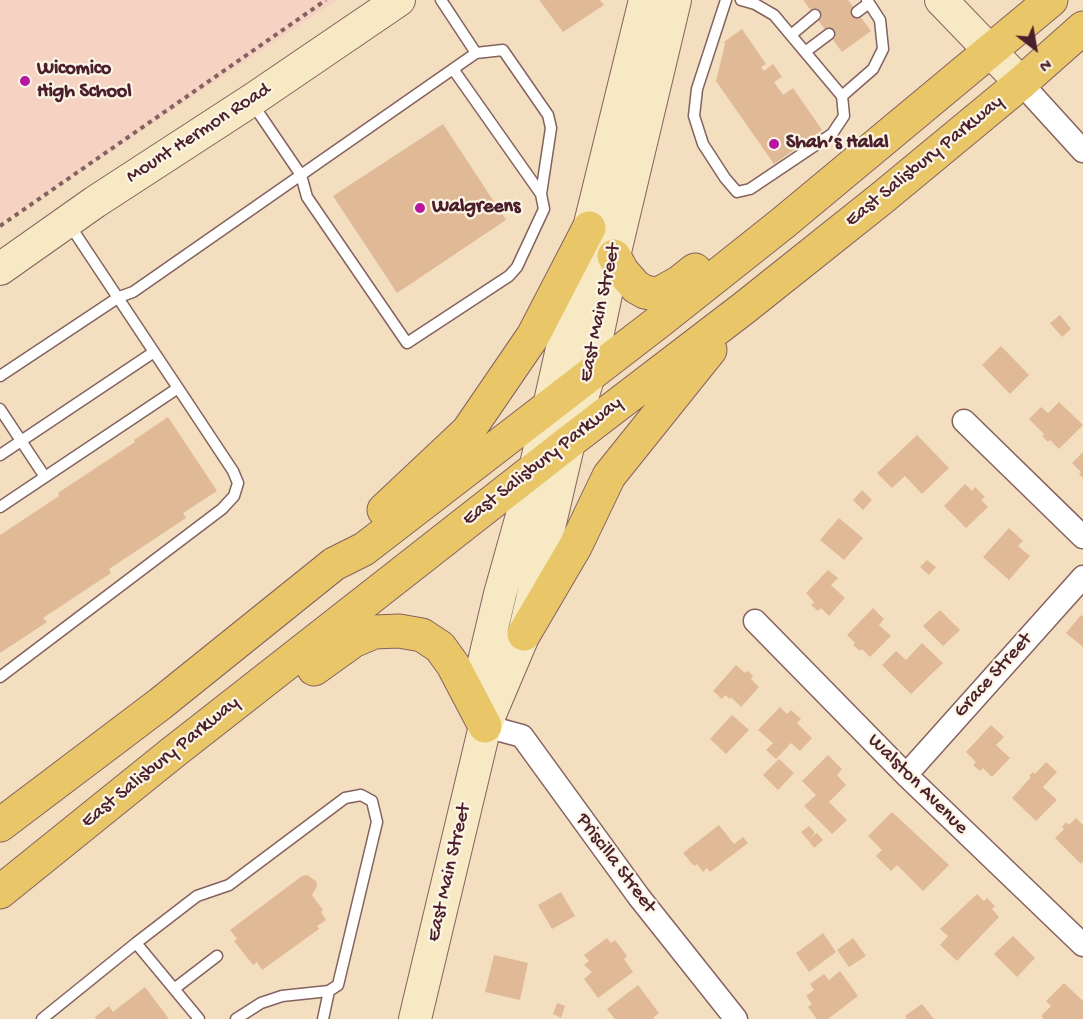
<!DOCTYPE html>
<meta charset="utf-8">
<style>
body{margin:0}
#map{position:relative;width:1083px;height:1019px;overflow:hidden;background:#f3dec0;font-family:"Gochi Hand",sans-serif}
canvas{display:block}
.north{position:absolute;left:1005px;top:18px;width:60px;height:60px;-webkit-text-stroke:4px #fcf5e5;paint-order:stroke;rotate:149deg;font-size:16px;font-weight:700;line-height:24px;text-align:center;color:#4a1f2b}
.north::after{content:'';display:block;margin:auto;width:21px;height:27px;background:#4a1f2b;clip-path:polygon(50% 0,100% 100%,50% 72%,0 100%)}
</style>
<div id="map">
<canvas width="1083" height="1019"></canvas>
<div class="north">N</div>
</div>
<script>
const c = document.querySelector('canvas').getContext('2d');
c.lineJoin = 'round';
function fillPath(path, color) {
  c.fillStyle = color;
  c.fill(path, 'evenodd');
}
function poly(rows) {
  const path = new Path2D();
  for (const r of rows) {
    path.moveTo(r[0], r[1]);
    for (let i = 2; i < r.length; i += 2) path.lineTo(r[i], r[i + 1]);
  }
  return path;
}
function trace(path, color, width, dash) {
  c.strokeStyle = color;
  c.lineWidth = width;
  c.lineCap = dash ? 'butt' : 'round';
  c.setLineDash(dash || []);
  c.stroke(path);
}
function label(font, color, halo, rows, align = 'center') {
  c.font = font + ' "Gochi Hand",sans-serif';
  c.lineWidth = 4.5;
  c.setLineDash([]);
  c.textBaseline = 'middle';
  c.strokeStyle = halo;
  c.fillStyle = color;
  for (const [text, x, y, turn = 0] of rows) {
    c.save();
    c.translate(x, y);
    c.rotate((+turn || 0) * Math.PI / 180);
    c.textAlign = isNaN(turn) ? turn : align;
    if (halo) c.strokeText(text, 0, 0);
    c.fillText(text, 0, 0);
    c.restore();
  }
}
const built = poly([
 [0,0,337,0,97,161,0,223]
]);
const building = poly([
 [539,0,600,0,604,5,563,32],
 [803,0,848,0,871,31,842,52],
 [742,29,766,64,761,67,764,71,773,64,782,77,774,82,783,95,793,88,822,130,774,164,716,81,725,44,724,42],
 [443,124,506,220,397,293,333,196],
 [1060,315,1071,329,1062,337,1050,323],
 [1001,346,1029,375,1010,394,982,365],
 [1059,402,1083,425,1059,449,1050,440,1048,442,1042,436,1044,434,1029,419,1041,407,1048,413],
 [168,417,217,491,183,513,186,518,109,569,111,573,43,618,47,622,0,653,0,535,59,496,58,493,135,442,134,440],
 [917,435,949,468,922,494,905,476,892,488,877,473],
 [1083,452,1083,478,1079,474,1081,472,1072,463],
 [965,484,972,491,975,487,985,497,981,500,988,507,966,528,944,506],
 [862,490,872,500,863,510,853,500],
 [839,518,863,538,844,560,820,540],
 [1009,528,1023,541,1018,546,1030,556,1009,580,983,557],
 [927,560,936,567,929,575,920,567],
 [828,570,838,578,831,585,845,598,829,616,821,608,818,611,811,605,814,602,806,593],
 [873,608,884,619,879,625,891,636,870,657,862,649,860,651,853,645,855,643,847,635],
 [940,610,960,630,943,646,923,626],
 [1081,615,1083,617,1083,647,1066,633],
 [922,643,943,663,911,694,882,665,896,651,906,660],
 [736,665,745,673,748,671,753,676,751,679,759,687,741,707,731,697,730,699,725,695,722,699,713,691],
 [780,707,787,714,791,710,801,719,797,723,812,738,800,751,791,743,776,759,766,750,773,743,758,730],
 [732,715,749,730,726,754,710,739],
 [991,725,1004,737,996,745,1010,758,992,777,983,768,980,771,973,765,976,762,966,752],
 [828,755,842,769,837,775,846,785,829,802,847,820,832,834,804,806,816,795,802,781],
 [779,759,794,773,778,790,763,775],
 [1046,762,1057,772,1043,787,1057,800,1036,821,1012,798,1031,777,1029,776,1033,772,1035,774],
 [892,812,949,865,923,891,897,865,891,871,876,856,882,850,868,836],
 [1076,818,1083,825,1083,861,1081,864,1055,838,1064,829,1062,827,1066,822,1069,825],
 [719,825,734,844,743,837,748,843,710,872,707,868,703,872,697,864,694,866,683,853],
 [809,826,815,833,808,840,801,832],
 [817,833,823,840,814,848,808,840],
 [307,875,316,881,317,886,312,895,323,910,321,912,326,920,317,926,319,929,262,970,257,962,253,965,234,941,237,939,230,930,302,876],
 [561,892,575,916,552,929,538,905],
 [977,894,984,901,987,898,995,906,992,909,999,917,957,961,940,945,948,936,940,929],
 [823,933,836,952,809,972,796,953],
 [1013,936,1035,958,1017,977,994,954],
 [607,938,611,943,615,940,627,956,624,959,633,972,598,998,584,979,592,972,584,965,589,961,584,955],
 [853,938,866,956,849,967,837,950],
 [494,955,528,963,520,1000,485,992],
 [840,971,858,996,828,1019,817,1019,808,1007,812,1004,806,996,814,990,810,984,824,974,829,980],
 [1064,983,1083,1001,1083,1019,1044,1019,1041,1016,1051,1006,1046,1001],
 [638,985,659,1013,653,1018,654,1019,615,1019,607,1009],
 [145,987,169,1019,96,1019,95,1017,109,1006,113,1012],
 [557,1003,565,1006,561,1018,553,1014],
 [922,1004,934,1019,907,1019,905,1016]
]);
const path = poly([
 [0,226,326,0]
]);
const lane = poly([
 [726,0,697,89,694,116,703,144,725,178,737,192,750,189,832,134,844,116,842,96,774,15,755,4,741,0],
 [857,12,869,3],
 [791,35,815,15],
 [805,52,829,34],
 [476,53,503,50,548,115,551,128,541,194],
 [842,96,873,69,883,49,880,20,867,0],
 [252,103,301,175,307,197,407,343,509,276,517,267,544,209,541,194,453,69],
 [0,376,119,297,133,292,476,53,441,0],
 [0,409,45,477],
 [0,455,154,352,69,224],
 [0,507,178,388,154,352],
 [0,677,222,509,234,496,238,483,233,471,178,388],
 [174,989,217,956],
 [42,1019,136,943],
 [199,1019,136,943,197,896,229,885,345,798,361,795,372,801,377,822,338,985,329,991,282,996,261,1003,236,1019],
 [323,1019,329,991]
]);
const street = poly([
 [1021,83,1083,151],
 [964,421,1083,537],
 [755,621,906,775,1083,945],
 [485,726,522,736,639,897,736,1019],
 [906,775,1083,577]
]);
const secondary = poly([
 [941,0,1021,83],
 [0,269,95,202,255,98,399,0],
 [484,722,478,687,500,594,535,469,589,228,645,0],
 [415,1019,485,726,524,634,569,442,589,375,614,256,675,0]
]);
const primary = poly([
 [614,256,622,271,636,287,645,292,655,294,662,292,680,282,695,270],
 [384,510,468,431,533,336,589,228],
 [524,634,575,547,609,476,710,350],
 [314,669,353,641,374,632,399,631,422,635,440,647,453,665,485,726],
 [0,825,160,704,334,564,364,549,661,320,783,223,1051,0],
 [0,892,171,754,569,442,744,308,882,198,1021,83,1083,28]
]);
const markers = [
 [25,81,6,"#b5179e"],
 [774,144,6,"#b5179e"],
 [420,208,6,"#b5179e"]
];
const poiNames = [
 ["Wicomico",37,70],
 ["High School",37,93],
 ["Shah’s Halal",786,144],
 ["Walgreens",432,208]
];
const streetNames = [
 ["Mount Hermon Road",199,134,-33],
 ["East Salisbury Parkway",925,162,-39],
 ["East Main Street",601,313,-78],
 ["East Salisbury Parkway",543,462,-38],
 ["Grace Street",994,676,-48],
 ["East Salisbury Parkway",161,763,-39],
 ["Walston Avenue",917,785,45],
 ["Priscilla Street",615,864,53],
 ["East Main Street",450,873,-77]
];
fillPath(built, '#f5d2c2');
fillPath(building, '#e0b997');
trace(lane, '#85625f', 13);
trace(street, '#85625f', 25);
trace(secondary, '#85625f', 34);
trace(primary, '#85625f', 35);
trace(path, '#85625f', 4, [4.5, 4.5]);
trace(lane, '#fff', 10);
trace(street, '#fff', 22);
trace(secondary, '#f6e9c3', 32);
trace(primary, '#e9c769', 33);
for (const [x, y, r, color] of markers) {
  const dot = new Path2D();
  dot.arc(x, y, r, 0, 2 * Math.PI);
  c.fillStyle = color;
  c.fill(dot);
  trace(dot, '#fcf5e5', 2);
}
label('bold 20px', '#4a1f2b', '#fcf5e5', poiNames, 'left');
label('20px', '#4a1f2b', '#fcf5e5', streetNames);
</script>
